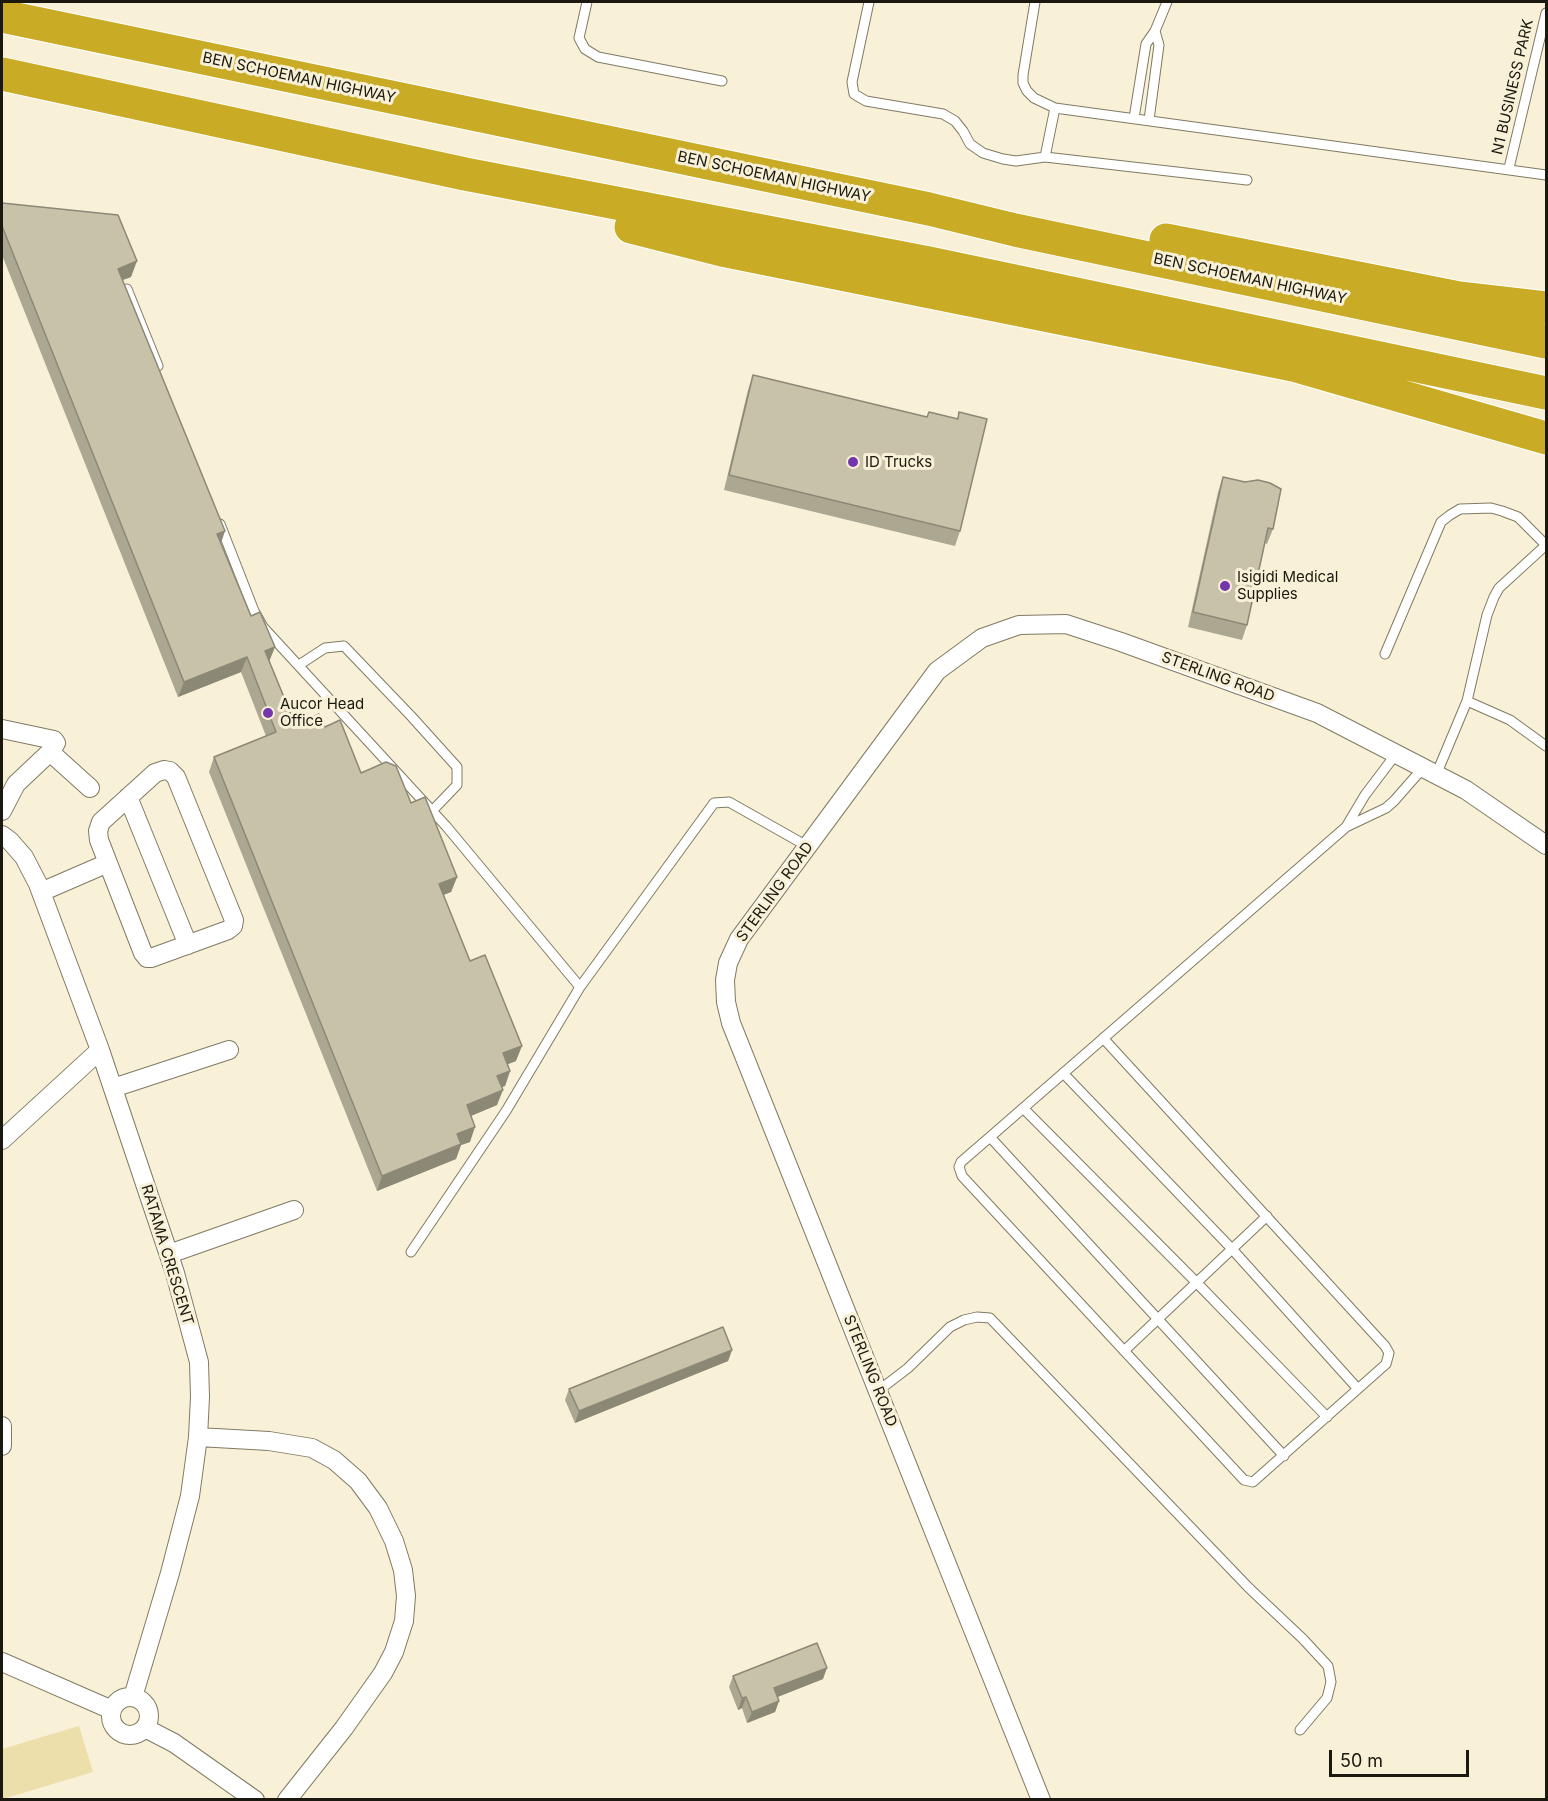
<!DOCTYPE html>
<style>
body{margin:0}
#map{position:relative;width:1548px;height:1801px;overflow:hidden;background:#f8f1d8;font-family:Inter,sans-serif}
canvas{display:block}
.frame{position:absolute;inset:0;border:3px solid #1a180f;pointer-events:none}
.scale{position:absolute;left:1329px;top:1750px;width:140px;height:27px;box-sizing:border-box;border:3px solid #1a180f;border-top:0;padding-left:8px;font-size:18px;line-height:21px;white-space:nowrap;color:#1a180f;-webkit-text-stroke:4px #f8f1d8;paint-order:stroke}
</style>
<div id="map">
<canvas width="1548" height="1801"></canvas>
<div class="frame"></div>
<div class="scale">50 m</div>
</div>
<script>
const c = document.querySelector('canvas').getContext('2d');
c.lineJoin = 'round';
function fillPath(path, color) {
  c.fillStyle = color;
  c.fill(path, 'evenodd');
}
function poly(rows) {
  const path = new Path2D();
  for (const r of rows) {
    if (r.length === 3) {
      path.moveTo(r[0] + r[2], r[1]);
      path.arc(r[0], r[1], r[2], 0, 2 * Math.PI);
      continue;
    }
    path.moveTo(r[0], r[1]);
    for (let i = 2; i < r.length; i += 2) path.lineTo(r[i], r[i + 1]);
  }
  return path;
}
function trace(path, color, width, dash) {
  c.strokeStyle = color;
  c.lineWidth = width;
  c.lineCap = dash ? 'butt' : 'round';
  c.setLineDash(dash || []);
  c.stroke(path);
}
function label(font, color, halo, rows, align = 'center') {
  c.font = font + ' Inter,sans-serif';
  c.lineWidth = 6;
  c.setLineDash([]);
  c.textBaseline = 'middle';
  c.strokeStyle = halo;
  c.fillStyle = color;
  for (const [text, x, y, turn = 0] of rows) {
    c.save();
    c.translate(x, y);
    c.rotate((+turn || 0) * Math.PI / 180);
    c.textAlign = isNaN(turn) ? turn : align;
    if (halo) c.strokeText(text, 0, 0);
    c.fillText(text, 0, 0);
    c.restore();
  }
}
const green = poly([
 [79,1726,93,1772,3,1799,2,1749]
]);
const lane = poly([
 [587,2,579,38,585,49,598,57,722,81],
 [869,2,852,82,854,94,866,101,943,114,955,121,963,131,970,144,983,153,1003,159,1016,161,1045,157,1247,180],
 [1035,2,1023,75,1023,83,1027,91,1034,98,1055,108,1546,175],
 [1134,118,1146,44,1155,31,1167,2],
 [1149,120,1159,45,1155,31],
 [1045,157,1055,108],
 [1509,168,1546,13],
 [127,289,158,366],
 [220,524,254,611,263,627,446,826,580,987,714,803,729,802,807,846],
 [1385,654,1441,522,1450,515,1460,509,1491,508,1502,511,1518,517,1546,545],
 [299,665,325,648,344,646,411,716,457,767,457,785,432,811],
 [1467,701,1510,720,1546,746],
 [1436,775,1467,701,1487,615,1494,597,1499,588,1546,545],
 [1346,827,1365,795,1396,754],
 [1103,1038,1385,1346,1389,1353,1386,1364,1253,1482,1244,1480,962,1176,959,1167,961,1162,990,1137,1346,827,1386,808,1394,801,1423,768],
 [1063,1073,1232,1249,1358,1389],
 [1023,1108,1197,1283,1327,1417],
 [990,1137,1284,1456],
 [411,1252,506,1111,580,987],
 [1124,1351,1267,1216],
 [878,1391,908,1368,950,1327,964,1320,977,1317,990,1318,1249,1588,1303,1639,1328,1666,1331,1682,1327,1698,1300,1730]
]);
const street = poly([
 [2,729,54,740,56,743,50,752,16,784,2,811],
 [50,752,90,788],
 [164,770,170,771,176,777,234,920,233,926,228,930,151,958,147,958,143,953,99,840,98,831,101,822,155,773,164,770],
 [128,797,188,945],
 [2,835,10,841,24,857,38,884,100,1050,175,1273,199,1362,200,1397,198,1437,190,1496,170,1573,133,1697],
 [41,892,108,863],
 [113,1088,229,1050],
 [2,1140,100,1050],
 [169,1254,294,1210],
 [2,1426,2,1446],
 [198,1437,269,1441,312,1448,334,1460,358,1481,378,1508,394,1541,403,1570,406,1596,404,1621,394,1652,383,1673,344,1728,287,1800],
 [2,1662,112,1710],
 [130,1716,19],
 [145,1728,174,1743,255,1800],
 [1041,1800,731,1023,726,1002,725,980,728,963,739,939,937,671,982,638,1019,625,1066,624,1121,642,1317,713,1466,790,1546,845]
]);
const highway = poly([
 [2,16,929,209,1015,230,1546,342],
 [2,74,465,174,929,263,1546,393],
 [631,227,722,250,1293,365,1546,438],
 [1166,240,1459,298,1546,308]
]);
const wall = poly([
 [2,203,131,277,122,280,221,543,295,724,325,727,361,773,411,803,457,877,451,892,443,895,470,961,516,1061,508,1064,510,1071,505,1086,501,1087,497,1105,471,1116,470,1142,461,1145,456,1159,377,1191,209,772,214,757,266,736,241,672,178,697,2,255],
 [753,375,927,417,929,412,957,419,959,412,960,531,955,546,724,490,748,390],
 [1223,477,1273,529,1267,544,1265,543,1247,625,1242,640,1188,627,1218,492],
 [732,1350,728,1361,575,1423,565,1400,569,1389],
 [733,1676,823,1679,777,1697,779,1701,775,1712,747,1723,742,1708,738,1710,729,1687]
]);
const shadedWall = poly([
 [137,261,131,277,112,284,118,269],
 [225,531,220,546,217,534],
 [275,647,269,662,265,651],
 [247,657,241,672,178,697,184,682],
 [457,877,451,892,433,899,439,884],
 [522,1046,516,1061,498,1068,503,1053],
 [510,1071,505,1086,492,1091,497,1076],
 [503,1090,497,1105,461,1120,467,1105],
 [475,1127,470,1142,461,1145,456,1159,377,1191,382,1176,457,1134],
 [732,1350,728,1361,575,1423,579,1411],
 [827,1668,823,1679,770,1700,774,1688],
 [746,1697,742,1708,738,1710,742,1698],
 [779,1701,775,1712,747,1723,752,1712]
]);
const building = poly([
 [2,203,118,215,137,261,118,269,225,531,217,534,251,616,260,612,275,647,265,651,295,724,319,714,325,727,340,720,361,773,386,762,396,766,411,803,425,797,457,877,439,884,470,961,485,955,522,1046,503,1053,510,1071,497,1076,503,1090,467,1105,475,1127,457,1134,461,1144,382,1176,214,757,276,732,247,657,184,682,2,226,2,203],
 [753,375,927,417,929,412,958,419,959,412,987,419,960,531,729,475,753,375],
 [1223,477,1245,482,1258,480,1270,483,1281,489,1273,529,1268,528,1247,625,1193,612,1223,477],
 [723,1327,732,1350,579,1411,569,1389,723,1327],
 [817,1643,827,1668,774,1688,779,1701,752,1712,746,1697,742,1698,733,1676,817,1643]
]);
const markers = [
 [853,462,6,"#7436ab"],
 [1225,586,6,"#7436ab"],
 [268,713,6,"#7436ab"]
];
const streetNames = [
 ["BEN SCHOEMAN HIGHWAY",299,78,12],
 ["N1 BUSINESS PARK",1513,87,-77],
 ["BEN SCHOEMAN HIGHWAY",774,177,12],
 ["BEN SCHOEMAN HIGHWAY",1250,279,12],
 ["STERLING ROAD",1218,677,20],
 ["STERLING ROAD",775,892,-54],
 ["RATAMA CRESCENT",167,1255,73],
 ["STERLING ROAD",870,1371,68]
];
const poiNames = [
 ["ID Trucks",865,462],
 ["Isigidi Medical",1237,577],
 ["Supplies",1237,594],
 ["Aucor Head",280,704],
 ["Office",280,721]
];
fillPath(green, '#eddfab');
trace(lane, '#807a63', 11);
trace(street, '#807a63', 20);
trace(highway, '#fff', 35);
trace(lane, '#fff', 9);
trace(street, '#fff', 18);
trace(highway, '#caab25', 33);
fillPath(wall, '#aca791');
fillPath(shadedWall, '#8c8876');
fillPath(building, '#c8c2a9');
trace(building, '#8c8876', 1.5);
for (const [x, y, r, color] of markers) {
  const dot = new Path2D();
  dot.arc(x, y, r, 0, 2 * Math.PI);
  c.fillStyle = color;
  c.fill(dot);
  trace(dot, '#f8f1d8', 2);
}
label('15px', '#1a180f', '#f8f1d8', streetNames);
label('15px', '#1a180f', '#f8f1d8', poiNames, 'left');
</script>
